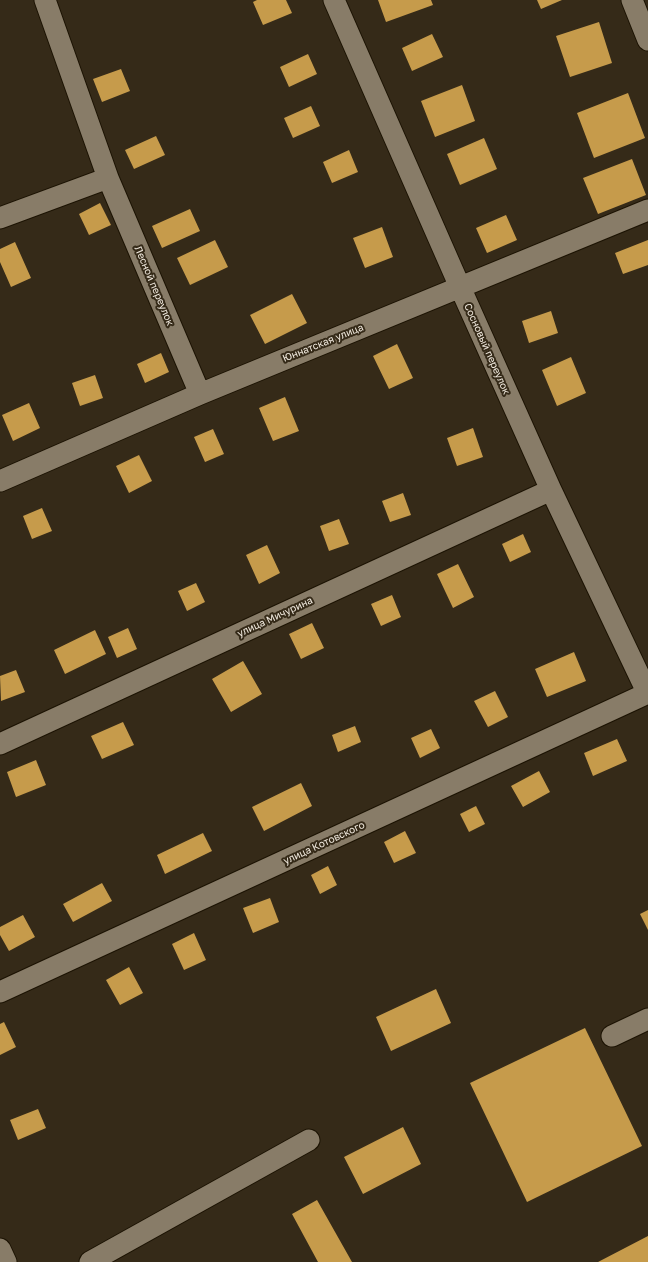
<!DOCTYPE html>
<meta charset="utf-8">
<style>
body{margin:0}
canvas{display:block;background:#352a18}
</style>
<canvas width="648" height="1262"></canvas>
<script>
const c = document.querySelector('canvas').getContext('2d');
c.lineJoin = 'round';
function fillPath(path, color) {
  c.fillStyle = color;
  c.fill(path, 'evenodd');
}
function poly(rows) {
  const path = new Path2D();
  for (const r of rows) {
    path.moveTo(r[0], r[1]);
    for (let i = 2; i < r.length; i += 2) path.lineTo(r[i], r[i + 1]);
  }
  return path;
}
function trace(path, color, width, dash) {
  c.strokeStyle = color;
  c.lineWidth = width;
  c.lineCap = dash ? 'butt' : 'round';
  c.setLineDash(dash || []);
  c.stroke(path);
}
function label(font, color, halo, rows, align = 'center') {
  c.font = font + ' "Golos Text",sans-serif';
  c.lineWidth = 4;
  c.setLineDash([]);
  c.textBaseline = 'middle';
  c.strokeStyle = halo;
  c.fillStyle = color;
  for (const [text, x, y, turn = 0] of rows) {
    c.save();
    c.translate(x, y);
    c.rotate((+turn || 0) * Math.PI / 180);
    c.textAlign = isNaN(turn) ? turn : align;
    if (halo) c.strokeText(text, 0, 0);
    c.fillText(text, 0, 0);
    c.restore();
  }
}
const building = poly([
 [257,0,286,0,292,13,263,25,253,2],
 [378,0,431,0,433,5,386,22],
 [537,0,562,0,541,9],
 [599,22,612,63,570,77,556,36],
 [432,34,443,57,412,71,402,48],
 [308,54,317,74,289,87,280,67],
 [121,69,130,91,102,102,93,79],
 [462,85,475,121,435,137,421,101],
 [628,93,645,138,594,158,577,113],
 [311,106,320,126,293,138,284,118],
 [156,136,165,155,134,169,125,150],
 [484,138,497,169,460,185,447,154],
 [349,150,358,172,332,183,323,162],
 [632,159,646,195,598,214,583,178],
 [100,203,111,225,89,235,79,214],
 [190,209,200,231,162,248,152,226],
 [506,215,517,240,487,253,476,228],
 [382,227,393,257,365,268,353,238],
 [215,240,228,267,190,285,177,258],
 [648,240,648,265,623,274,615,253],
 [15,242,31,278,11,287,0,262,0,249],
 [292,294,307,323,265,344,250,315],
 [551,311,558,333,529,343,522,321],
 [397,344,413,378,389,389,373,356],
 [161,353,169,372,145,383,137,364],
 [571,357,586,393,557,406,542,370],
 [95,375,103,398,80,406,72,383],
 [285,397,299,431,273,441,259,408],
 [29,403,40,428,13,441,2,415],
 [473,428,483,457,457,466,447,438],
 [213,429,224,454,205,462,194,437],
 [139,455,152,481,129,493,116,466],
 [403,493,411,515,390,522,382,501],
 [42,508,52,531,32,539,23,516],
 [339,519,349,544,329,551,320,526],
 [523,534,531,552,510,562,502,544],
 [267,545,280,573,259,584,246,555],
 [458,564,474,597,453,608,437,574],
 [196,583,205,602,187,611,178,591],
 [392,595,401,617,381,626,371,604],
 [312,623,324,648,301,659,289,634],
 [128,628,137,649,117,658,108,637],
 [95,630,106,654,65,674,54,650],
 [574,652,586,681,547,697,535,669],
 [243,661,262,694,231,712,212,679],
 [16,670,25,692,1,701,0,676],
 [495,691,508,717,488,727,474,701],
 [123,722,134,745,102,759,91,736],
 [355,726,361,742,338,752,332,735],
 [431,729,440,748,420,758,411,738],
 [617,739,627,761,593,776,584,753],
 [36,760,46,785,16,797,7,772],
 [539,771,550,792,523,807,511,786],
 [301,783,312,806,264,831,252,807],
 [476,806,485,824,469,832,460,814],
 [405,831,416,853,394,863,384,842],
 [203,833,212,851,165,874,157,855],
 [328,866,337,885,320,894,311,875],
 [102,883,112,901,73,922,63,904],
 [270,898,279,922,253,933,243,908],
 [648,910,648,930,640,914],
 [23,915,35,937,9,951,0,935,0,927],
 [194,933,206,960,184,970,172,944],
 [129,967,143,993,120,1005,106,980],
 [436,989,451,1023,391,1051,376,1017],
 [4,1022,16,1047,0,1055,0,1024],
 [585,1028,642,1146,527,1202,470,1083],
 [38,1109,46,1128,18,1140,10,1120],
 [403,1127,421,1164,363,1194,344,1157],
 [317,1200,352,1262,318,1262,292,1214],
 [648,1236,648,1262,598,1262]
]);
const minor = poly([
 [45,0,108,178,200,394],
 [334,0,460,287,551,490,648,694],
 [632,0,648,40],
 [0,218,108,178],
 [0,481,200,394,648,210],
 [0,744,551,490],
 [0,992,648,693],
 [612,1036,648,1019],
 [0,1249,6,1262],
 [90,1262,309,1140]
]);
const streetNames = [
 ["Лесной переулок",154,286,67],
 ["Юннатская улица",323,343,-22],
 ["Сосновый переулок",487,349,66],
 ["улица Мичурина",275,617,-25],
 ["улица Котовского",324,843,-25]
];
fillPath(building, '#c69b4b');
trace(minor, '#1c1303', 23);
trace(minor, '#887c68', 21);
label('10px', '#f2ebe0', '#352a18', streetNames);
</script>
